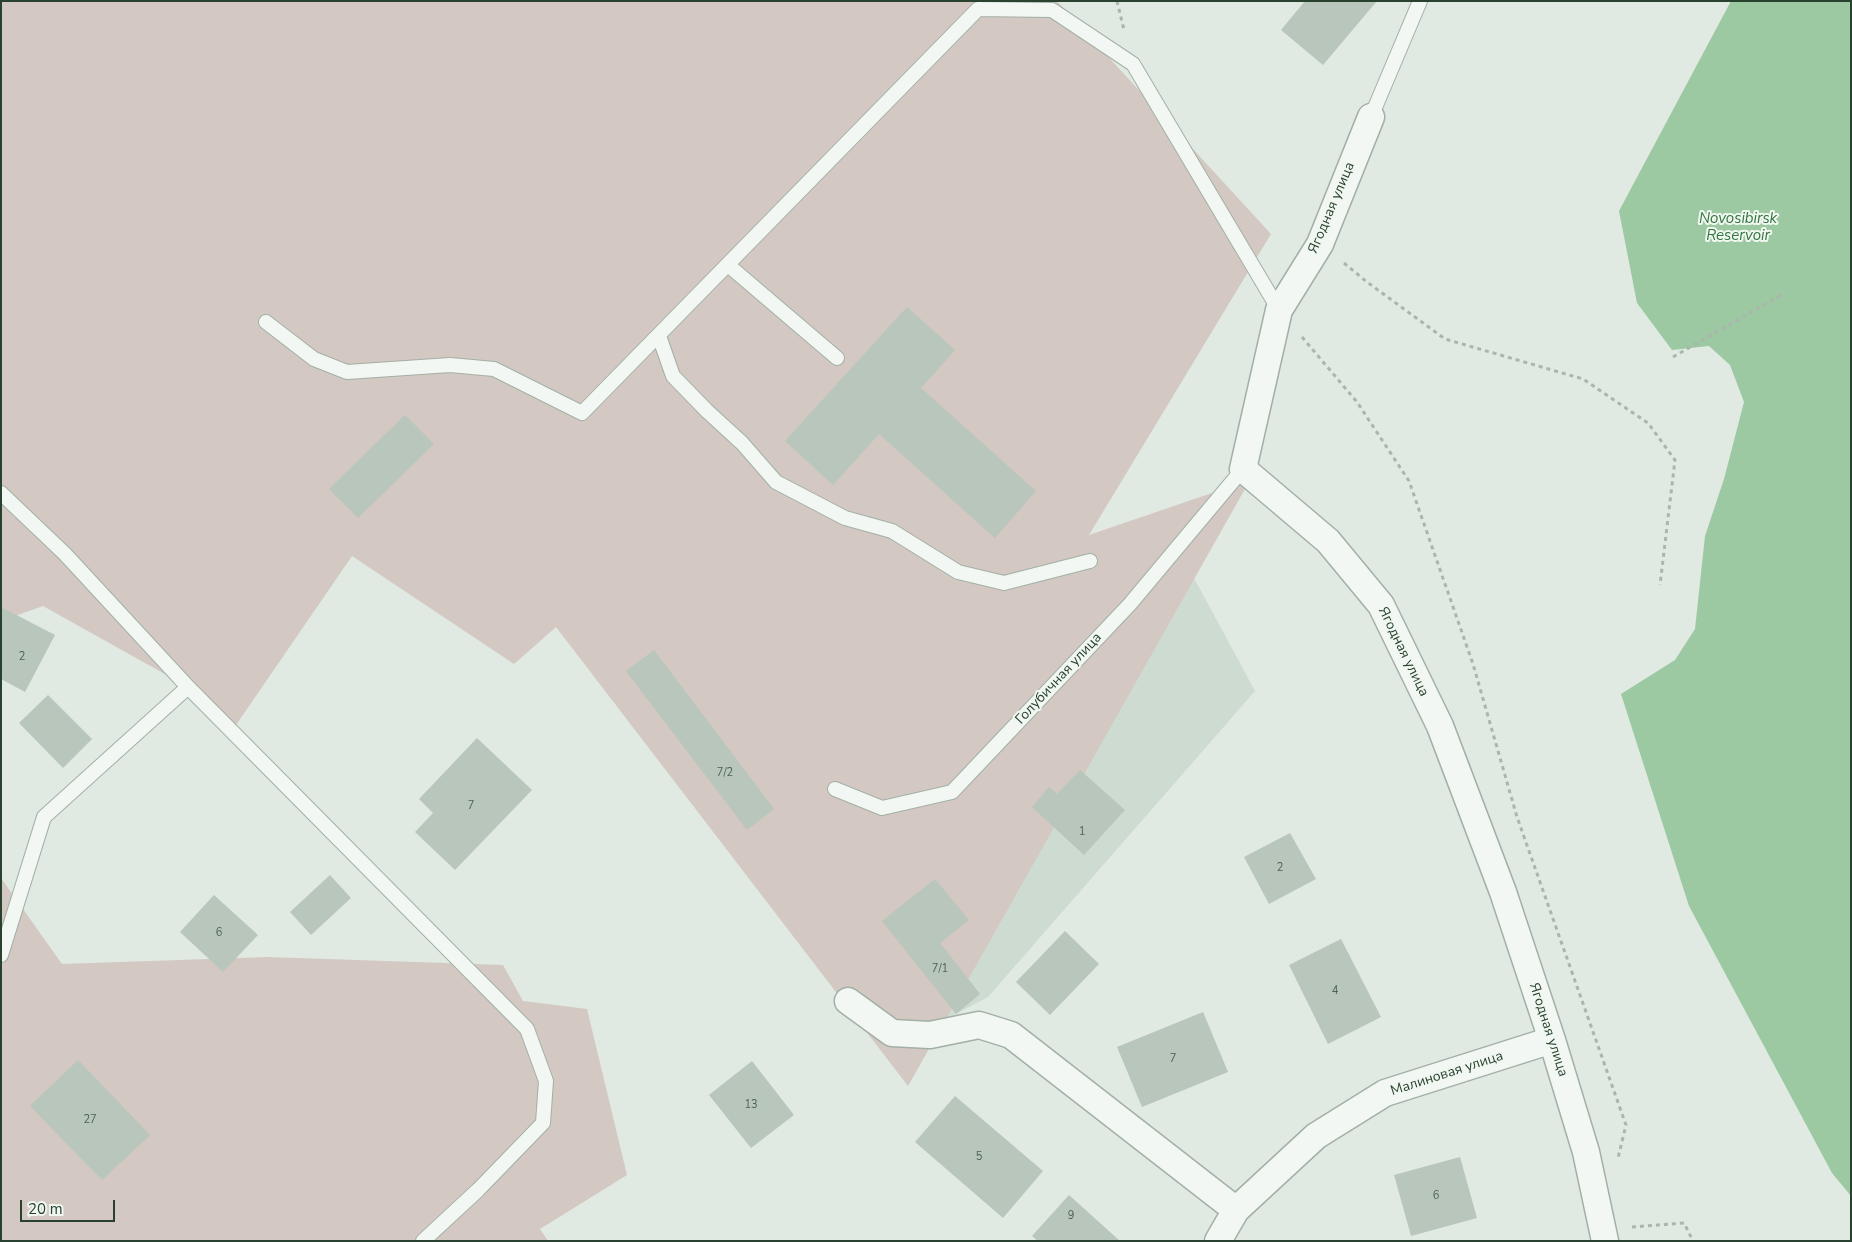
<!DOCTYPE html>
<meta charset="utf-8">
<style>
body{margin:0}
#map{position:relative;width:1852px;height:1242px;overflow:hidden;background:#e0e9e2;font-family:"Nunito Sans",sans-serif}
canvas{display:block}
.frame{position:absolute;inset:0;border:2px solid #29412f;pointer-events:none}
.scale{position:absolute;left:20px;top:1200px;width:95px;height:22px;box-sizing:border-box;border:2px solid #29412f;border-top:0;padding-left:6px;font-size:15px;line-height:18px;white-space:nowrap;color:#29412f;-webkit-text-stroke:4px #f0f7f1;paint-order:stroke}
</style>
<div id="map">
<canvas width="1852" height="1242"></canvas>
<div class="frame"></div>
<div class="scale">20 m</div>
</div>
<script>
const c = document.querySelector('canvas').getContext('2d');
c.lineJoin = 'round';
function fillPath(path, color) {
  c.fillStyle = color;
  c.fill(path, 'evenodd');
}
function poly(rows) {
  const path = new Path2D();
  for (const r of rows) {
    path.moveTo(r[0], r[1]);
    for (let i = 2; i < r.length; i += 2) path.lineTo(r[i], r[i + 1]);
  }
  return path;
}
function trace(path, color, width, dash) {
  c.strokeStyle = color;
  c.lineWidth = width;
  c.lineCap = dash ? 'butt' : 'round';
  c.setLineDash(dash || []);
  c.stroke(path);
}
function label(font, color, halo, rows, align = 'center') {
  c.font = font + ' "Nunito Sans",sans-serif';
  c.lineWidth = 4;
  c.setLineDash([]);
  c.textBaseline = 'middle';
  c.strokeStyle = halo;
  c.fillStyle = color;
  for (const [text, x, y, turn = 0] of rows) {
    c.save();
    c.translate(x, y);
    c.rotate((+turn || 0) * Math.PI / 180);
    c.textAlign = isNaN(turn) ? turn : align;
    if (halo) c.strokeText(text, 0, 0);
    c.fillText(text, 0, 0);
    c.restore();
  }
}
const built = poly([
 [1194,578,1255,691,988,997,939,1023]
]);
const green = poly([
 [1,1,1057,1,1271,234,1089,535,1250,480,908,1086,556,627,514,664,352,556,236,725,188,687,43,606,1,621],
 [1,878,62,964,268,957,503,965,523,1001,587,1009,627,1175,540,1229,548,1241,1,1241]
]);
const water = poly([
 [1731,1,1851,1,1851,1196,1832,1173,1689,906,1621,694,1675,660,1695,629,1705,536,1724,479,1744,402,1730,365,1709,346,1672,350,1637,303,1619,211]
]);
const building = poly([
 [1305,1,1377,1,1323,65,1281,30],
 [907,307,955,350,921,388,1036,491,995,538,879,434,833,485,785,441],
 [405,415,434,444,358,518,329,489],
 [1,607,55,635,25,692,1,679],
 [654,650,774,809,747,830,626,671],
 [48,695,92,739,63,768,19,723],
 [477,738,532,790,455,870,415,832,433,813,419,799],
 [1080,770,1125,810,1084,855,1032,807,1049,787,1057,794],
 [1290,833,1316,879,1269,904,1244,857],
 [330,875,351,898,311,935,290,912],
 [935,879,969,920,940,943,980,994,956,1014,882,921],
 [214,895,258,935,223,972,180,932],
 [1065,931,1099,964,1050,1015,1016,982],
 [1341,939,1381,1017,1328,1044,1289,965],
 [1203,1012,1228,1072,1142,1107,1117,1047],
 [78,1060,150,1135,102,1180,30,1106],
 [752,1061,794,1115,751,1148,709,1095],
 [955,1096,1043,1171,1003,1218,915,1142],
 [1460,1157,1477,1218,1411,1236,1394,1175],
 [1069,1195,1120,1241,1038,1241,1032,1236]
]);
const path = poly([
 [1117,1,1124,30],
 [1344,263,1367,282,1445,339,1583,379,1648,423,1675,460,1660,585],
 [1302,337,1357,402,1409,481,1473,664,1517,817,1626,1125,1618,1158],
 [1673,357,1781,295],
 [1632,1227,1684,1223,1693,1241]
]);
const lane = poly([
 [1371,117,1420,1],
 [728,265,837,358],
 [266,322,314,359,347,372,450,365,494,369,582,413,978,9,1052,10,1133,64,1279,310],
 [659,336,673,376,707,411,742,443,776,482,845,518,892,531,958,572,1004,583,1090,561],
 [1,493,65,554,188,687,44,817,1,955],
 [188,687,527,1029,546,1081,543,1123,478,1190,423,1241],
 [835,789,882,808,952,792,1130,604,1243,469]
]);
const street = poly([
 [1371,117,1320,244,1279,310,1243,469,1328,541,1381,605,1440,726,1503,892,1552,1040,1586,1152,1605,1241],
 [848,1001,892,1033,930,1035,979,1025,1011,1035,1236,1210],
 [1218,1241,1236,1210,1316,1136,1385,1093,1552,1040]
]);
const numberNames = [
 ["2",22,657],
 ["7/2",725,773],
 ["7",471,806],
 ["1",1082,832],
 ["2",1280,868],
 ["6",219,933],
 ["7/1",940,969],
 ["4",1335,991],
 ["7",1173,1059],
 ["13",751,1105],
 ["27",90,1120],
 ["5",979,1157],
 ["6",1436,1196],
 ["9",1071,1216]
];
const streetNames = [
 ["Ягодная улица",1332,208,-67],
 ["Ягодная улица",1403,652,64],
 ["Голубичная улица",1059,679,-47],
 ["Ягодная улица",1548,1030,72],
 ["Малиновая улица",1447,1074,-18]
];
const waterNames = [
 ["Novosibirsk",1738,219],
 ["Reservoir",1738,236]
];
fillPath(built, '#cedbd1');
fillPath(green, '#d3c8c2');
fillPath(water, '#9cc9a1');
fillPath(building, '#b8c6bb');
trace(lane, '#a2b0a5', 16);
trace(street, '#a2b0a5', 29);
trace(path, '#aab5ad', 3, [4, 4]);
trace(lane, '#f3f7f4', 14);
trace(street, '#f3f7f4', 26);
label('11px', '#4d6252', null, numberNames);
label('14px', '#29412f', '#f0f7f1', streetNames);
label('italic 15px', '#34743e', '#f0f7f1', waterNames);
</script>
